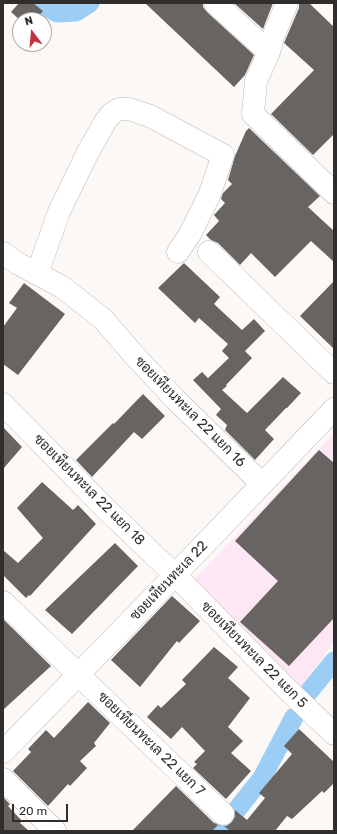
<!DOCTYPE html>
<meta charset="utf-8">
<style>
body{margin:0}
#map{position:relative;width:337px;height:834px;overflow:hidden;background:#fbf8f5;font-family:Rubik,sans-serif}
canvas{display:block}
.frame{position:absolute;inset:0;border:4px solid #2f2e2d;pointer-events:none}
.north{position:absolute;left:12px;top:12px;width:40px;height:40px;box-sizing:border-box;background:#fff;border:1px solid #acabab;border-radius:50%;rotate:344deg;font-size:11px;font-weight:700;line-height:16px;text-align:center;color:#2f2e2d}
.north::after{content:'';display:block;margin:auto;width:14px;height:18px;background:#c3333f;clip-path:polygon(50% 0,100% 100%,50% 72%,0 100%)}
.scale{position:absolute;left:12px;top:804px;width:56px;height:18px;box-sizing:border-box;border:2px solid #2f2e2d;border-top:0;padding-left:5px;font-size:12px;line-height:14px;white-space:nowrap;color:#2f2e2d;-webkit-text-stroke:3px #fff;paint-order:stroke}
</style>
<div id="map">
<canvas width="337" height="834"></canvas>
<div class="frame"></div>
<div class="north">N</div>
<div class="scale">20 m</div>
</div>
<script>
const c = document.querySelector('canvas').getContext('2d');
c.lineJoin = 'round';
function fillPath(path, color) {
  c.fillStyle = color;
  c.fill(path, 'evenodd');
}
function poly(rows) {
  const path = new Path2D();
  for (const r of rows) {
    path.moveTo(r[0], r[1]);
    for (let i = 2; i < r.length; i += 2) path.lineTo(r[i], r[i + 1]);
  }
  return path;
}
function trace(path, color, width, dash) {
  c.strokeStyle = color;
  c.lineWidth = width;
  c.lineCap = dash ? 'butt' : 'round';
  c.setLineDash(dash || []);
  c.stroke(path);
}
function label(font, color, halo, rows, align = 'center') {
  c.font = font + ' Rubik,Sarabun,sans-serif';
  c.lineWidth = 4;
  c.setLineDash([]);
  c.textBaseline = 'middle';
  c.strokeStyle = halo;
  c.fillStyle = color;
  for (const [text, x, y, turn = 0] of rows) {
    c.save();
    c.translate(x, y);
    c.rotate((+turn || 0) * Math.PI / 180);
    c.textAlign = isNaN(turn) ? turn : align;
    if (halo) c.strokeText(text, 0, 0);
    c.fillText(text, 0, 0);
    c.restore();
  }
}
const industrial = poly([
 [334,433,334,642,300,688,193,581]
]);
const canal = poly([
 [40,3,57,13,76,12,90,3],
 [308,693,334,661],
 [220,831,262,778,294,717]
]);
const building = poly([
 [19,3,33,3,43,11,35,20,20,20,11,12],
 [145,3,203,3,203,7,207,12,254,55,245,75,234,87],
 [234,3,273,3,263,29],
 [299,3,309,3,334,27,334,134,313,155,271,114,314,70,284,43,299,8],
 [249,128,320,196,308,207,334,231,334,262,311,241,275,277,251,253,240,265,218,243,211,240,206,235,219,221,214,215,225,203,221,199,223,193,232,184,228,180,235,156,246,131],
 [184,263,220,297,214,304,242,330,254,319,265,331,245,351,252,358,226,385,227,386,222,390,247,413,283,377,301,393,287,408,286,408,265,430,274,439,255,460,225,430,227,425,216,415,221,409,193,380,202,372,208,378,229,358,222,351,228,344,199,318,195,323,158,288],
 [334,281,334,349,300,316],
 [24,283,65,314,18,375,3,364,3,327,17,308,9,303],
 [143,394,165,416,142,439,134,432,92,477,76,460,113,423,114,424],
 [3,427,22,447,3,469],
 [319,450,334,463,334,618,289,666,240,622,278,581,235,541],
 [42,482,73,510,78,505,96,524,30,596,29,595,26,598,3,575,3,550,18,563,43,538,17,508],
 [115,543,138,566,72,634,45,610],
 [172,596,200,621,179,643,177,641,140,687,111,660],
 [3,619,51,666,3,710],
 [214,647,238,667,228,678,250,698,228,727,243,741,231,753,251,771,226,799,193,768,197,764,194,762,205,751,182,727,171,739,147,717,158,705,161,708,186,684,182,680],
 [88,702,110,723,94,743,96,746,80,761,87,768,70,786,68,784,48,806,13,771,31,752,28,749,46,730,54,738],
 [299,729,334,762,334,783,324,793,322,791,292,819,287,816,275,831,230,831,224,826,227,826,232,822,235,817,235,810,247,820,265,798,259,793,292,754,284,746],
 [176,786,214,823,218,825,212,831,132,831],
 [3,797,10,804,8,806,22,821,20,823,29,831,3,831]
]);
const minor = poly([
 [215,3,269,52],
 [287,3,273,37,269,52,256,81,253,114,334,193],
 [209,252,334,373],
 [3,253,17,263,62,287,103,319,134,355,175,399,262,484],
 [37,274,59,212,87,154,105,122,111,114,119,109,129,109,150,116,223,155,209,196,190,234,178,252],
 [3,404,105,508,175,575,285,687,334,734],
 [3,602,223,814],
 [3,752,175,575,334,409],
 [3,779,55,831]
]);
const streetNames = [
 ["ซอยเทียนทะเล 22 แยก 16",190,412,45],
 ["ซอยเทียนทะเล 22 แยก 18",89,490,45],
 ["ซอยเทียนทะเล 22",169,581,-46],
 ["ซอยเทียนทะเล 22 แยก 5",254,655,45],
 ["ซอยเทียนทะเล 22 แยก 7",151,744,44]
];
fillPath(industrial, '#fee7f4');
trace(canal, '#9ccef5', 19);
fillPath(building, '#676461');
trace(minor, '#bcb9b6', 23);
trace(minor, '#fff', 22);
label('14px', '#2f2e2d', '#fff', streetNames);
</script>
